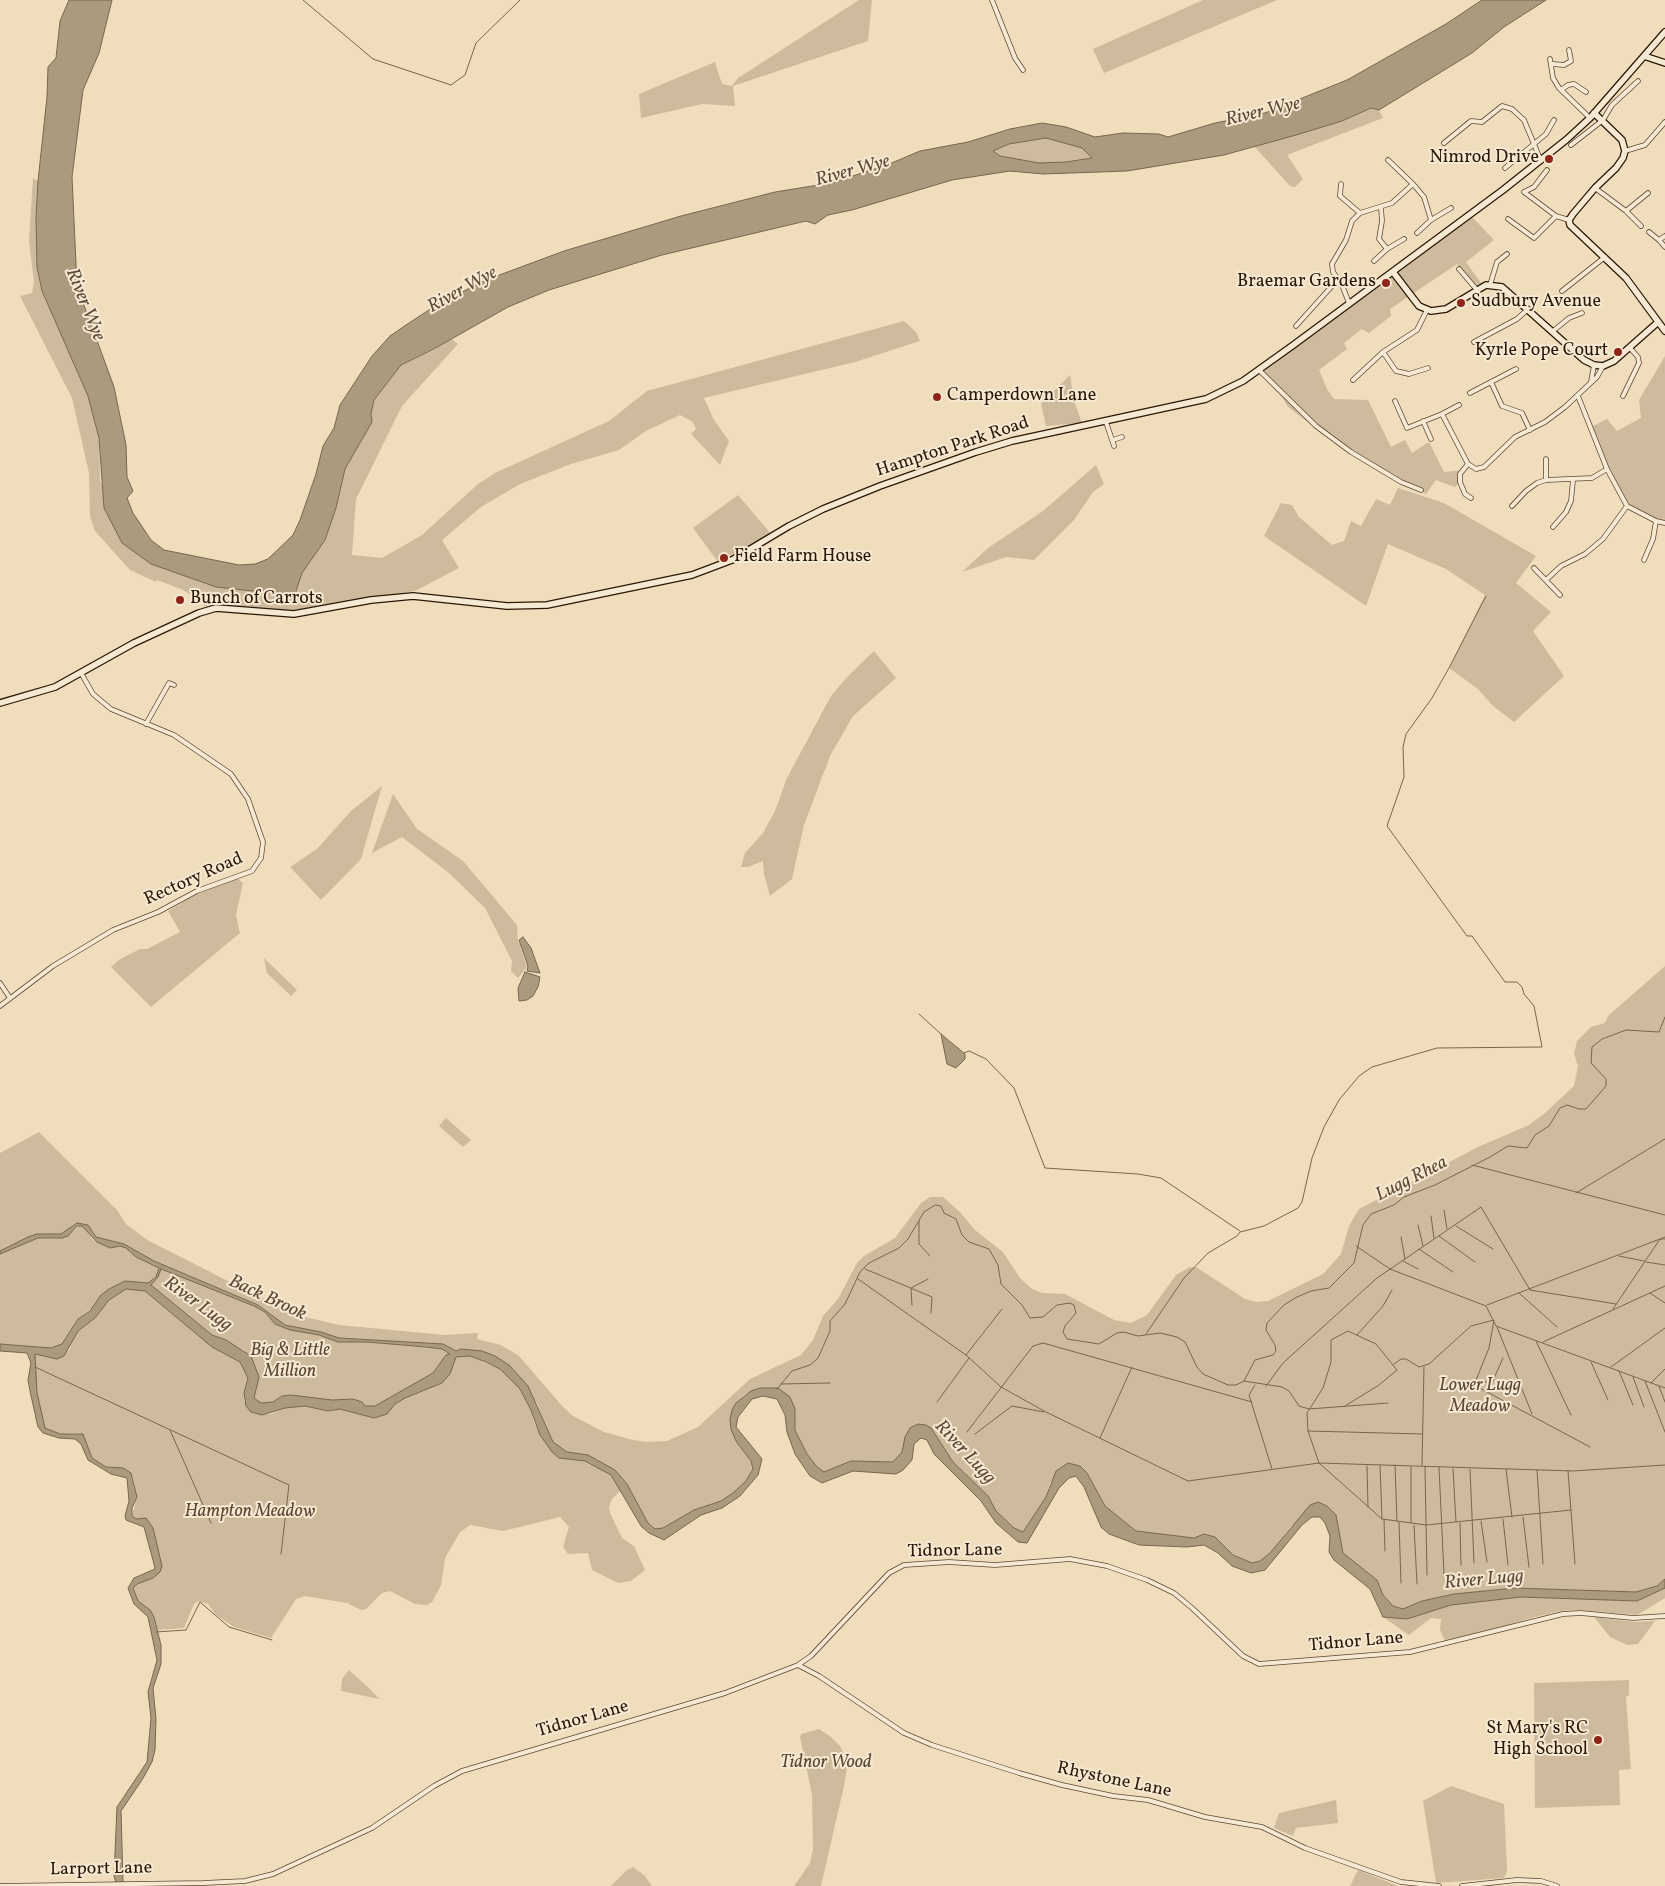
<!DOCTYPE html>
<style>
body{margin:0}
canvas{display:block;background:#efddbc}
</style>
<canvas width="1665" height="1886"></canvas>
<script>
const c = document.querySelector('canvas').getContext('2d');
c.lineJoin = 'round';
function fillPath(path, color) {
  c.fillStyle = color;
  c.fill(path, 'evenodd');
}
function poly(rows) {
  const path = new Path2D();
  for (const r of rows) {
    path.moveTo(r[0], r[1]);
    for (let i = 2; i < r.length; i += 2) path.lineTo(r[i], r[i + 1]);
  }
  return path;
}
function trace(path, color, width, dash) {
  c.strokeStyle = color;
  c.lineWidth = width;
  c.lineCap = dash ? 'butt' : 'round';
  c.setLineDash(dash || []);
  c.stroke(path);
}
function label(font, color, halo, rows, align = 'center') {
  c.font = font + ' Vollkorn,serif';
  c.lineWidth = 4;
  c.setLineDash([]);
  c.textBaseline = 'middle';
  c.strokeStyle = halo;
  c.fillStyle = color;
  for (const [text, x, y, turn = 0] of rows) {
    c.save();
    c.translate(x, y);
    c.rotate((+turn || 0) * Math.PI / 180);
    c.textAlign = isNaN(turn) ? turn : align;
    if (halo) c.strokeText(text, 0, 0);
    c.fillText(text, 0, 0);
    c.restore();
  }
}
const green = poly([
 [859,0,872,0,868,41,733,86,735,106,702,104,641,118,639,94,715,62,722,84,732,86,738,78],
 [1203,0,1277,0,1104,73,1093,49],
 [1372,108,1379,110,1383,118,1287,155,1303,179,1295,187,1290,186,1254,146,1342,121],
 [1046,138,1082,148,1093,158,1066,162,1039,163,1000,156,993,151,1009,144],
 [33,178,38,181,36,217,37,267,42,291,88,396,99,438,100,481,151,564,216,587,289,595,295,594,302,573,325,540,336,508,345,469,372,422,370,414,374,400,401,365,432,351,451,339,458,344,402,406,356,499,352,555,382,558,422,535,478,484,495,473,609,421,647,391,904,321,916,332,920,341,855,362,704,398,714,420,729,441,720,465,691,434,696,429,693,422,680,415,646,431,619,450,571,464,520,484,481,507,442,540,459,568,415,591,295,611,204,606,200,600,181,589,157,580,156,582,130,570,95,531,90,516,89,473,72,398,20,296,32,293,34,282,29,241],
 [1472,217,1494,240,1466,262,1481,283,1475,286,1457,264,1390,309,1391,316,1369,333,1362,329,1344,343,1347,349,1319,370,1327,389,1334,399,1368,400,1391,447,1405,440,1412,453,1429,442,1444,472,1464,470,1460,483,1455,487,1436,480,1426,494,1395,481,1350,453,1305,420,1288,407,1282,397,1260,374],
 [1665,356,1665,523,1656,521,1627,506,1589,428,1607,419,1617,431,1641,418,1639,400],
 [1070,375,1074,401,1082,423,1046,426,1041,404],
 [1096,465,1104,484,1093,492,1074,520,1034,560,1006,557,962,572,988,548,1043,511],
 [1398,488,1444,503,1536,556,1516,583,1551,612,1533,631,1564,676,1514,722,1493,706,1478,689,1449,668,1485,595,1446,569,1388,544,1366,606,1264,536,1281,503,1292,505,1299,517,1332,545,1344,541,1351,521,1361,526,1376,499,1390,505],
 [738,495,771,534,718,562,693,528],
 [874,651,896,678,853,716,830,756,804,825,792,879,770,896,764,874,763,861,748,867,741,867,745,853,763,833,775,811,787,778,831,696,846,678],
 [382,786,361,859,321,900,290,867,317,849,351,811],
 [393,794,417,829,463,861,517,925,518,940,527,967,518,978,511,971,512,961,485,908,449,873,402,837,372,853],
 [237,878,243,883,236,915,240,933,151,1007,111,967,120,959,140,949,147,949,180,932,168,911,195,895],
 [264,958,297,990,291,996,267,973],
 [1665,966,1665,1579,1657,1586,1636,1592,1515,1588,1454,1594,1422,1601,1403,1609,1393,1606,1383,1595,1377,1580,1343,1553,1327,1506,1291,1526,1270,1553,1260,1561,1252,1563,1233,1555,1215,1537,1204,1534,1194,1538,1136,1531,1105,1506,1087,1473,1050,1482,1046,1497,1023,1532,1014,1528,996,1511,988,1496,953,1462,931,1428,905,1437,902,1452,893,1462,851,1461,824,1472,817,1467,807,1454,795,1430,795,1409,790,1397,778,1388,760,1388,744,1395,732,1410,736,1441,751,1461,753,1469,746,1481,733,1493,721,1501,694,1510,663,1528,655,1529,648,1523,627,1484,615,1470,599,1462,567,1452,553,1442,544,1424,537,1403,482,1351,461,1349,456,1351,443,1344,339,1338,321,1332,285,1325,258,1305,154,1261,124,1244,96,1237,89,1227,77,1223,61,1234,28,1237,0,1251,0,1153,39,1132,117,1210,126,1224,149,1241,230,1282,301,1316,339,1325,445,1335,478,1333,477,1339,501,1345,519,1356,563,1407,573,1416,604,1432,633,1440,647,1442,667,1441,698,1427,750,1379,801,1355,813,1340,823,1316,838,1299,857,1263,864,1256,895,1238,921,1203,930,1197,943,1197,960,1212,975,1230,1003,1252,1020,1278,1032,1289,1042,1293,1065,1294,1114,1320,1131,1323,1147,1315,1176,1275,1190,1267,1196,1267,1245,1299,1257,1302,1268,1301,1323,1274,1341,1254,1349,1226,1359,1209,1478,1147,1529,1125,1545,1113,1574,1086,1578,1066,1574,1054,1577,1041,1591,1027,1605,1023,1608,1016],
 [446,1118,471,1140,463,1147,439,1126],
 [80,1225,85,1228,93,1240,126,1248,136,1257,159,1268,156,1277,148,1283,125,1281,78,1319,62,1344,51,1348,0,1344,0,1254,38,1238,52,1239,70,1234],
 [160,1269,254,1306,265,1312,275,1324,290,1329,319,1335,338,1342,367,1342,426,1347,442,1349,450,1354,433,1373,375,1406,365,1406,353,1399,332,1400,291,1395,282,1396,273,1402,261,1403,254,1398,259,1377,244,1350,212,1335,151,1285,158,1277],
 [132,1288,145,1291,212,1347,240,1362,248,1378,244,1393,244,1401,255,1414,271,1414,285,1408,305,1406,328,1411,340,1409,374,1418,387,1414,395,1404,405,1398,442,1383,456,1357,470,1356,500,1369,520,1389,531,1410,535,1425,559,1458,585,1461,611,1475,616,1481,621,1490,612,1499,609,1507,610,1513,622,1538,634,1546,645,1570,631,1581,618,1583,592,1570,588,1553,568,1554,563,1547,569,1527,560,1517,503,1531,470,1525,460,1532,445,1558,441,1585,432,1602,427,1605,415,1604,390,1591,382,1593,366,1609,361,1610,347,1603,305,1596,296,1599,271,1638,234,1627,216,1615,208,1604,198,1601,194,1604,184,1628,158,1630,154,1617,150,1610,138,1601,133,1588,137,1584,153,1578,160,1559,153,1528,141,1518,136,1519,132,1516,137,1497,133,1477,106,1467,92,1458,79,1433,60,1434,45,1428,38,1403,35,1379,34,1354,57,1359,70,1349,72,1340,78,1331,95,1318,109,1300,126,1289],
 [1665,1588,1665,1598,1637,1615,1578,1610,1561,1611,1535,1617,1446,1643,1440,1630,1441,1619,1431,1618,1409,1635,1383,1617,1407,1619,1451,1605,1521,1597,1637,1601],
 [1594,1617,1634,1622,1655,1621,1638,1644,1627,1645,1610,1637],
 [349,1670,370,1689,379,1699,341,1691,342,1679],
 [1629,1680,1629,1695,1626,1697,1631,1769,1619,1770,1620,1805,1535,1808,1534,1683],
 [819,1729,831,1737,840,1746,848,1762,844,1786,821,1886,794,1886,810,1863,813,1849,812,1795,800,1737,801,1734],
 [1451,1786,1504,1804,1507,1871,1504,1878,1436,1883,1423,1801],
 [1336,1800,1338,1823,1296,1828,1293,1836,1274,1828,1279,1813],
 [633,1867,644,1875,652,1886,611,1886,627,1870],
 [1358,1870,1398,1886,1350,1886]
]);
const water = poly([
 [69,0,112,0,99,53,83,90,72,177,77,286,114,387,126,445,127,477,133,491,127,498,133,513,151,540,164,550,239,565,255,564,268,559,293,535,300,520,316,474,323,446,334,428,340,405,372,356,390,336,406,325,438,304,486,280,564,251,681,216,775,192,831,183,887,165,920,151,968,142,1010,129,1042,123,1066,127,1095,137,1123,133,1159,134,1168,137,1215,123,1265,113,1347,80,1446,24,1482,0,1546,0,1504,27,1472,53,1379,110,1371,108,1342,121,1296,135,1224,155,1127,171,1043,174,1010,171,952,180,852,210,828,215,815,224,806,221,662,255,549,290,508,307,432,350,401,365,374,400,371,414,372,422,345,469,336,508,325,540,302,573,295,594,289,595,216,587,151,564,122,543,104,508,99,438,88,396,42,291,37,267,36,217,38,181,47,97,48,67,56,58,60,21,69,0],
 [1046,138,1082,148,1092,158,1066,162,1039,163,1000,156,993,151,1009,144,1046,138],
 [523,937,531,948,540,973,527,971,528,966,519,940,523,937],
 [525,972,540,977,538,987,533,996,527,1000,519,1001,518,988,525,972],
 [941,1034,965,1054,965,1059,956,1068,947,1064,941,1034],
 [77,1223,88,1225,96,1237,124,1244,154,1261,258,1305,285,1325,321,1332,339,1338,443,1344,456,1351,461,1349,482,1351,495,1356,509,1365,528,1386,553,1442,567,1452,588,1455,615,1470,627,1484,648,1523,655,1529,663,1528,694,1510,721,1501,733,1493,746,1481,753,1469,751,1461,736,1441,731,1429,730,1420,732,1410,736,1403,751,1391,760,1388,778,1388,790,1397,795,1409,795,1430,807,1454,817,1467,824,1472,851,1461,893,1462,902,1452,905,1437,910,1428,918,1424,926,1425,931,1428,953,1462,988,1496,996,1511,1014,1528,1023,1532,1046,1497,1056,1471,1068,1463,1080,1466,1087,1473,1105,1506,1136,1531,1194,1538,1204,1534,1215,1537,1233,1555,1252,1563,1260,1561,1270,1553,1310,1505,1318,1502,1327,1506,1336,1515,1343,1553,1377,1580,1383,1595,1393,1606,1403,1609,1422,1601,1454,1594,1515,1588,1636,1592,1657,1586,1665,1579,1665,1588,1637,1601,1521,1597,1451,1605,1407,1619,1383,1617,1370,1589,1334,1560,1329,1552,1330,1536,1325,1523,1320,1517,1312,1517,1302,1525,1265,1570,1251,1573,1232,1566,1218,1553,1204,1545,1187,1547,1139,1545,1109,1534,1101,1527,1084,1487,1076,1476,1069,1478,1059,1488,1027,1543,1018,1542,996,1523,981,1501,934,1454,927,1440,921,1438,914,1444,912,1460,903,1470,896,1474,853,1471,822,1483,810,1476,795,1454,787,1432,785,1415,777,1399,763,1396,752,1399,738,1417,736,1427,762,1459,758,1475,740,1496,722,1508,701,1515,664,1540,649,1533,641,1526,611,1475,585,1461,559,1458,552,1452,540,1435,531,1410,520,1389,500,1369,486,1362,470,1356,456,1357,450,1374,442,1383,405,1398,395,1404,387,1414,374,1418,340,1409,328,1411,305,1406,285,1408,262,1415,251,1412,246,1406,244,1393,248,1378,240,1362,212,1347,145,1291,126,1289,109,1300,95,1318,78,1331,64,1356,57,1359,35,1354,37,1393,45,1428,60,1434,83,1434,92,1458,106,1467,123,1468,131,1473,137,1497,132,1508,132,1516,136,1519,146,1518,153,1528,162,1566,160,1572,153,1578,137,1584,133,1588,138,1601,150,1610,154,1617,161,1645,161,1664,153,1688,156,1719,155,1750,152,1762,142,1780,121,1811,123,1883,116,1883,114,1876,117,1807,147,1762,151,1718,148,1692,157,1660,148,1617,134,1604,128,1588,134,1578,155,1569,154,1564,144,1527,126,1520,125,1516,129,1501,127,1478,111,1474,88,1460,81,1444,75,1439,59,1438,43,1433,38,1427,30,1391,28,1380,31,1363,27,1353,0,1351,0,1344,51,1348,62,1344,78,1319,90,1311,101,1295,109,1289,125,1281,148,1283,156,1277,159,1268,136,1257,126,1248,120,1246,110,1248,97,1242,82,1226,77,1226,68,1236,62,1238,38,1238,0,1254,0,1251,28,1237,37,1234,61,1234,77,1223],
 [161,1269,254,1306,265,1312,275,1324,290,1330,319,1335,338,1342,367,1342,426,1347,442,1349,450,1354,446,1355,433,1373,375,1406,365,1406,362,1402,353,1399,332,1400,291,1395,282,1396,273,1402,261,1403,254,1398,259,1377,251,1356,226,1340,212,1335,151,1285,158,1277,161,1269]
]);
const stream = poly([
 [303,0,373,59,451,85,465,75,476,43,520,0],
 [919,1014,941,1034],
 [964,1053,969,1051,986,1059,1014,1088,1045,1168,1138,1174,1161,1178,1240,1231],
 [1472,1165,1665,1215],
 [1576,1193,1665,1139],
 [1444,1210,1447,1229],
 [1431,1216,1434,1238],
 [919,1221,919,1244,930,1256],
 [1418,1225,1423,1246],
 [1456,1226,1493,1249],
 [1439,1236,1475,1262],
 [1401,1237,1405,1259],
 [1356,1246,1390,1269,1486,1306,1496,1326,1665,1388],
 [1419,1249,1453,1272],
 [1619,1256,1644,1261],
 [1403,1261,1418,1269],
 [1646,1262,1665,1265],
 [865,1269,932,1297,931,1313],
 [858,1279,966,1355,1001,1387,1046,1412,1188,1481,1319,1463,1382,1519,1426,1525,1571,1510],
 [1519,1293,1557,1327],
 [1650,1293,1665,1303],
 [912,1305,911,1288,928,1279],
 [1487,1305,1660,1239,1665,1239],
 [1613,1309,1660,1239,1665,1237],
 [1497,1327,1532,1414],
 [1146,1334,1184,1278,1208,1253,1237,1236,1240,1232,1264,1226,1298,1208,1302,1202,1312,1158,1324,1127,1339,1100,1359,1076,1372,1067,1437,1048,1542,1047,1534,1006,1524,994,1522,987,1517,982,1505,982,1472,936,1467,936,1387,826,1404,777,1403,747,1406,734,1432,698,1449,668,1486,596],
 [1357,1335,1383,1306,1392,1290],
 [1536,1341,1571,1415],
 [1543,1342,1665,1286],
 [966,1355,1002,1309],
 [1591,1362,1608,1400],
 [1394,1364,1401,1359,1406,1359,1419,1367,1429,1364,1471,1326,1494,1320,1489,1348,1474,1385,1590,1447],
 [35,1367,289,1485,281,1554],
 [1611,1367,1665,1328],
 [1619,1371,1633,1405],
 [1633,1377,1644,1407],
 [1478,1380,1492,1383,1503,1358],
 [1244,1381,1282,1387,1289,1391,1299,1406,1309,1409,1388,1403],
 [1645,1381,1665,1432],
 [1651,1383,1665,1369],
 [781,1384,830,1383],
 [1255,1385,1249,1395,1272,1469],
 [1266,1386,1283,1363,1377,1278,1481,1207,1530,1290,1616,1304],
 [1659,1386,1665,1402],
 [777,1389,792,1371,810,1365,818,1358,830,1331,830,1321,845,1304,860,1272,869,1263,899,1248,908,1239,924,1212,935,1205,941,1206,944,1213,956,1219,962,1235,969,1242,989,1249,998,1265,1001,1284,1022,1305,1030,1318,1043,1317,1057,1305,1070,1303,1074,1305,1076,1313,1065,1326,1063,1332,1067,1339,1099,1344,1117,1333,1124,1332,1138,1336,1160,1333,1177,1337,1185,1342,1197,1367,1203,1374,1228,1385,1236,1385,1244,1381,1255,1360,1273,1355,1276,1351,1275,1345,1266,1330,1267,1323,1284,1305,1297,1297,1311,1291,1329,1288,1354,1263,1363,1225,1371,1214,1394,1205,1404,1197,1435,1185,1490,1157,1508,1146,1527,1148,1535,1135,1549,1126,1560,1108,1567,1105,1579,1109,1586,1109,1606,1086,1606,1079,1591,1063,1592,1047,1602,1039,1626,1030,1659,1032,1665,1017],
 [937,1402,969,1358],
 [1345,1406,1379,1385,1397,1370,1376,1344,1348,1331,1331,1340,1331,1362,1323,1388,1307,1413,1308,1431,1319,1463,1573,1471,1665,1465],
 [170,1430,211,1523],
 [1308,1431,1422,1434],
 [967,1432,1033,1346,1043,1343,1252,1402],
 [975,1434,1012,1406,1044,1412],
 [1100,1438,1132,1367],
 [1380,1465,1382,1519],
 [1395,1465,1397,1521],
 [1422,1465,1424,1367],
 [1367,1466,1368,1507],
 [1425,1466,1427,1575],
 [1411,1467,1411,1523],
 [1439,1467,1444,1574],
 [1453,1469,1456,1522],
 [1470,1469,1474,1563],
 [1506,1469,1512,1517],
 [1537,1470,1543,1564],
 [1568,1471,1575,1564],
 [1523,1517,1529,1567],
 [1503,1519,1508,1565],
 [1384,1520,1385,1551],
 [1481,1521,1487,1562],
 [1399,1522,1401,1583],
 [1460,1523,1461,1565],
 [1414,1525,1417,1584],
 [156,1632,186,1630,200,1602,229,1627,272,1640]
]);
const street = poly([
 [992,0,1015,58,1023,70],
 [1550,59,1553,78,1559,88,1590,118],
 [1553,64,1564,65,1571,61,1569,50],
 [1561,90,1568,85,1574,84,1586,92],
 [1444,143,1471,121,1482,122,1502,106,1512,109,1524,120,1541,161],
 [1571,145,1603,120,1612,105,1638,81],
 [1625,151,1645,145,1665,122],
 [1505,168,1546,134,1554,120],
 [1547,170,1534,187,1524,192,1556,216,1569,220],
 [1341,184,1340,196,1360,213],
 [1413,184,1424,197,1431,220],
 [1595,188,1626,211,1648,193],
 [1381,208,1382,221,1379,239,1387,249],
 [1626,211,1641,226],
 [1508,219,1534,238,1556,216],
 [1649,232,1659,240],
 [1417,233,1431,220,1451,208],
 [1665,236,1659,240,1665,247],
 [1374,261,1387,249,1404,239],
 [1459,269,1477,290],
 [1490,285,1497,262,1507,254],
 [1562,291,1605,257],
 [1349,303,1342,285,1333,272,1332,264,1346,240,1352,221,1360,213,1392,203,1413,184,1388,160],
 [1296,326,1332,286,1340,281],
 [1552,332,1569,318,1582,313],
 [1474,342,1517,319,1528,309],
 [1383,352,1396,371,1409,374,1428,368],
 [1516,369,1491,382,1502,406,1522,413,1530,430],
 [1259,370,1316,426,1351,452,1401,482,1421,490],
 [1353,380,1383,352,1417,330,1427,310],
 [1591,382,1594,365],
 [1470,393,1491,382],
 [1578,396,1607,469,1627,506,1656,521,1665,523],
 [1623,396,1639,363,1638,357,1630,348],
 [1395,401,1407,428,1442,414],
 [1459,405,1442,414,1468,464,1476,469,1484,467,1515,437,1545,422,1565,407,1597,377,1603,366],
 [1423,421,1431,439],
 [1106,422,1114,446],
 [1113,440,1122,437],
 [1546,459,1546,480],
 [1468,464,1460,474,1460,482,1465,494,1471,498],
 [1512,506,1526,491,1537,483,1546,480,1592,478,1607,469],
 [1553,527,1566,512,1571,501,1573,480],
 [1644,560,1653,539,1656,521],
 [1534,568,1560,595],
 [1546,580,1561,566,1585,554,1603,539,1627,506],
 [146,724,169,683,174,685],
 [0,983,10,998],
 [0,1006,53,966,113,930,158,912,197,891,252,871,261,858,263,842,248,799,231,774,174,735,111,709,93,694,81,673],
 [798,1665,819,1676,904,1733,932,1745,1019,1773,1062,1785,1113,1796,1148,1800,1205,1817,1262,1827,1305,1848,1401,1882,1439,1886],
 [0,1886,204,1883,245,1881,273,1874,372,1828,434,1786,462,1771,725,1693,798,1665,811,1656,889,1573,904,1565,949,1562,995,1565,1070,1559,1107,1566,1147,1580,1174,1593,1192,1608,1243,1656,1259,1664,1410,1652,1563,1614,1581,1613,1633,1618,1665,1616],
 [1462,1886,1517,1880,1541,1881,1557,1886]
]);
const secondary = poly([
 [1644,56,1665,63],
 [1594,113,1622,140,1625,151,1623,158,1616,168,1595,188,1573,214,1569,220,1570,225,1626,278,1665,331],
 [1393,272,1419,306,1431,311,1446,309,1486,285,1502,287,1584,360,1594,365,1603,366,1614,361,1657,323],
 [0,703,55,687,134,643,199,613,216,608,294,614,371,600,413,596,507,606,547,605,692,575,732,560,789,526,823,509,880,486,976,452,1012,441,1206,399,1243,381,1292,346,1503,190,1566,140,1590,118,1665,32]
]);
const markers = [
 [1549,159,5,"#8f2418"],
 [1386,283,5,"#8f2418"],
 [1461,303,5,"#8f2418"],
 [1618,352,5,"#8f2418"],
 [937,397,5,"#8f2418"],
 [724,558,5,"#8f2418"],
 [180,600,5,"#8f2418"],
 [1598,1740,5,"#8f2418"]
];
const poiNames = [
 ["Nimrod Drive",1539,159],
 ["Braemar Gardens",1376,283],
 ["Sudbury Avenue",1471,303,"left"],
 ["Kyrle Pope Court",1608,352],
 ["Camperdown Lane",947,397,"left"],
 ["Field Farm House",734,558,"left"],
 ["Bunch of Carrots",190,600,"left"],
 ["St Mary's RC",1588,1730],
 ["High School",1588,1751]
];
const streetNames = [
 ["Hampton Park Road",953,448,-18],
 ["Rectory Road",194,880,-24],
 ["Tidnor Lane",955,1552,-1],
 ["Tidnor Lane",1356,1643,-5],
 ["Tidnor Lane",583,1720,-16],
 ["Rhystone Lane",1114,1781,12],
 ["Larport Lane",101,1870,-1]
];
const parkNames = [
 ["Big & Little",290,1352],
 ["Million",290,1373],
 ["Lower Lugg",1480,1387],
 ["Meadow",1480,1408],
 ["Hampton Meadow",250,1513],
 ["Tidnor Wood",826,1764]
];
const waterNames = [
 ["River Wye",1263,113,-13],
 ["River Wye",853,172,-15],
 ["River Wye",463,291,-29],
 ["River Wye",84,305,68],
 ["Lugg Rhea",1412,1180,-27],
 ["Back Brook",267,1299,25],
 ["River Lugg",197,1305,36],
 ["River Lugg",964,1453,47],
 ["River Lugg",1484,1581,-5]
];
fillPath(green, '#cebb9d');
fillPath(water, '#ac9a7e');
trace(water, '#78664e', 1);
trace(stream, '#78664e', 1);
trace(street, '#5c4833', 5.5);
trace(secondary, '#2b1705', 8);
trace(street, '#f5e9d3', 4);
trace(secondary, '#f5e9d3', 5.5);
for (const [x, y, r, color] of markers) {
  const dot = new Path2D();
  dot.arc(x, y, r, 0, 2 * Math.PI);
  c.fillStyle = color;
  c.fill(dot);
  trace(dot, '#f5e9d3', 2);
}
label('18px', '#2b1705', '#f5e9d3', poiNames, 'right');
label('18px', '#2b1705', '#f5e9d3', streetNames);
label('italic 18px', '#5c4833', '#f5e9d3', parkNames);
label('italic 19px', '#5f4b35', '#f5e9d3', waterNames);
</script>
